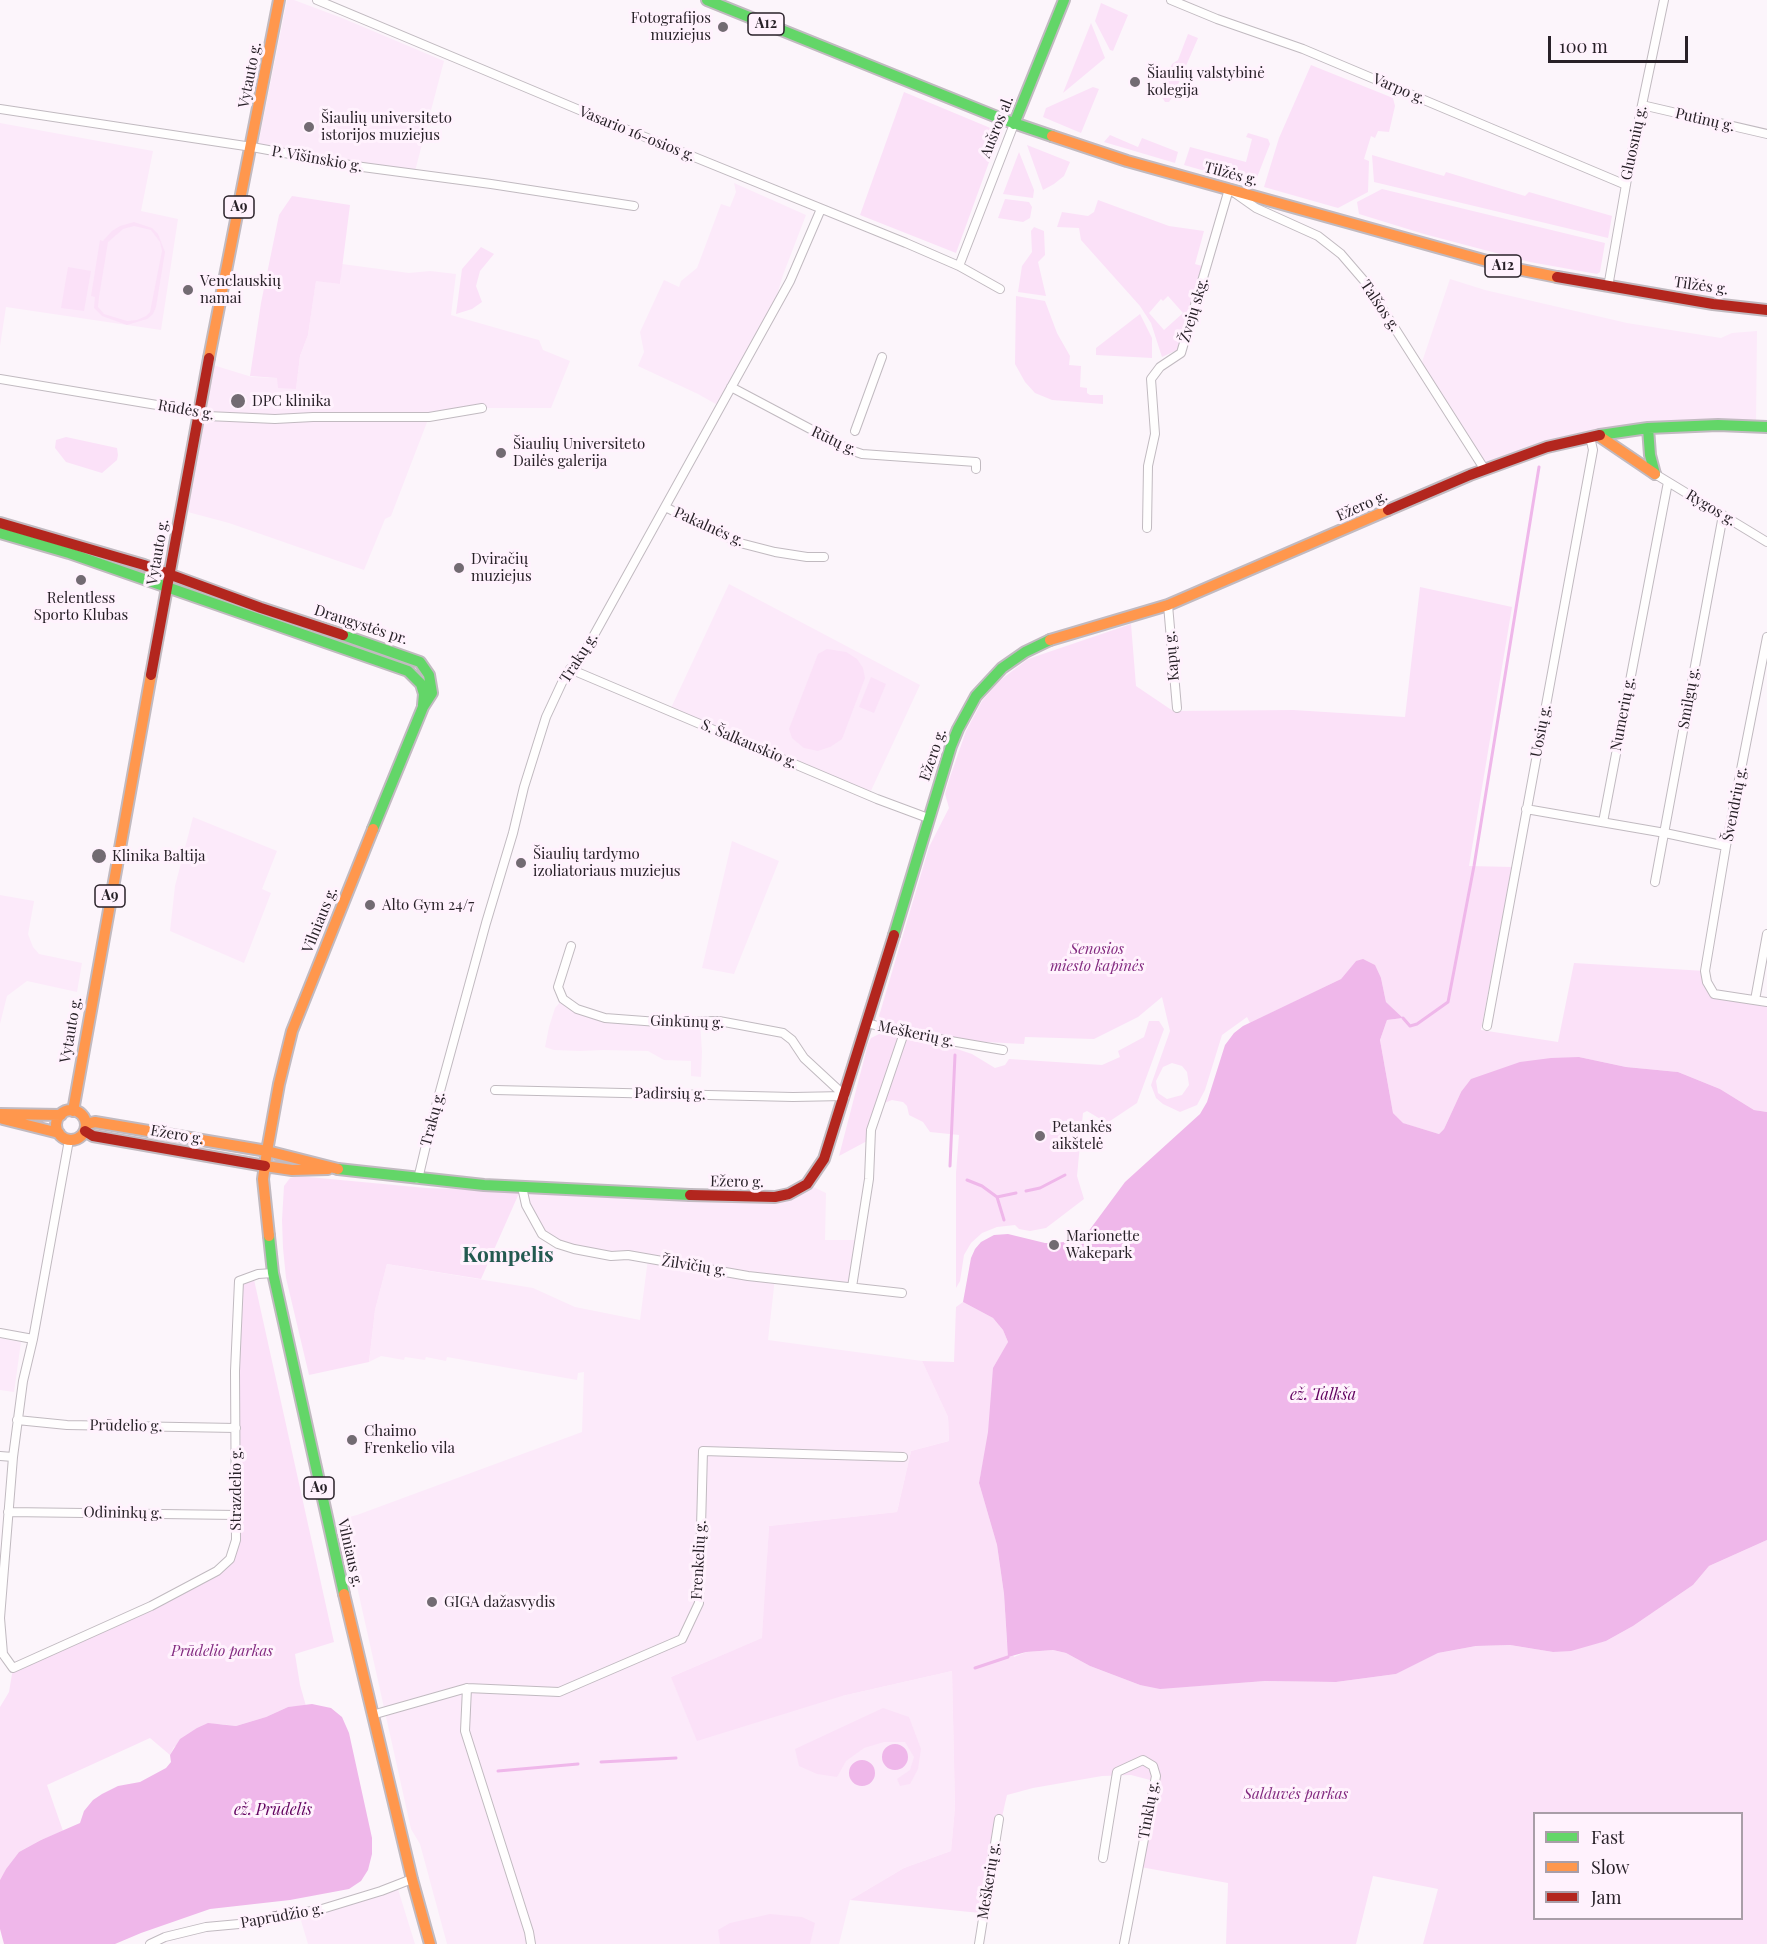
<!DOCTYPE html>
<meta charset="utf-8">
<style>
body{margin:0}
#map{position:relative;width:1767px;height:1944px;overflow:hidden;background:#fcf5fb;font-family:"Playfair Display",serif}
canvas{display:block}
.legend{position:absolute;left:1533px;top:1812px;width:210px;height:108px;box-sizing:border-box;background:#fff2fd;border:2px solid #a99ea8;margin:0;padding:8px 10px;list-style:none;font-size:18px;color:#282128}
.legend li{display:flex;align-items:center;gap:12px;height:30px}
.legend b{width:30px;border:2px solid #a99ea8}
.scale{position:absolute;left:1548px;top:36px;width:140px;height:27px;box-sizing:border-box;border:3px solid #282128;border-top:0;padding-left:8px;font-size:18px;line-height:21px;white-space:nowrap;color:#282128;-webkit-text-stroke:4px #fff2fd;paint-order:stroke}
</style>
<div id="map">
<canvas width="1767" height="1944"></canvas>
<ul class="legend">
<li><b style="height:8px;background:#63d668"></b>Fast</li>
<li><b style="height:8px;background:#ff974d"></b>Slow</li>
<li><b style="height:8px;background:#b3261e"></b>Jam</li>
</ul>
<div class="scale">100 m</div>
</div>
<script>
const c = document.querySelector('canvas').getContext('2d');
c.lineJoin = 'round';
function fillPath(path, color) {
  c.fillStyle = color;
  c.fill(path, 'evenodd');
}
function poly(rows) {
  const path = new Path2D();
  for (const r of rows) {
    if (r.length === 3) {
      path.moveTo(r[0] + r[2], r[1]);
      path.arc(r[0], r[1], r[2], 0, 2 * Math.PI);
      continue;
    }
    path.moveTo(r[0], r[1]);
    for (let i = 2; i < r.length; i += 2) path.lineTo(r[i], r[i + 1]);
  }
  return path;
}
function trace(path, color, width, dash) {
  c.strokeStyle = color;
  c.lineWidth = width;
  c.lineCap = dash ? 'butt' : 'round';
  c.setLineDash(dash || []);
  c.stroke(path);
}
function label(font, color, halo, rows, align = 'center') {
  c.font = font + ' "Playfair Display",serif';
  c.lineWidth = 6;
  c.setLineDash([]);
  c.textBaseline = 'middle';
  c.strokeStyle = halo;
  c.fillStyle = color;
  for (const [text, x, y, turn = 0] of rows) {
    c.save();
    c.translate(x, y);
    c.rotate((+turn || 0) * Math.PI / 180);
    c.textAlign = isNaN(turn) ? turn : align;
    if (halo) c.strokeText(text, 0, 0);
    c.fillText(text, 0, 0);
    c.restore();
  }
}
const built = poly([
 [287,0,294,0,342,18,444,61,415,171,258,145],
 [0,123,153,151,141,211,178,219,161,330,6,307,0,346],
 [734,183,806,215,783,275,771,315,721,407,698,394,638,366,644,352,640,332,664,280,679,287,681,281,697,268,721,204,730,207,736,192],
 [342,264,409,273,430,271,456,274,451,315,535,339,539,340,543,350,570,361,551,408,482,408,429,417,391,516,385,519,364,570,229,523,184,511,213,365,252,377,278,378,296,388,300,356,308,335,316,280,340,284],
 [1450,279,1485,290,1627,323,1721,338,1732,333,1757,331,1756,426,1599,436,1485,470,1420,368],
 [729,584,920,685,869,795,670,710],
 [193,817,277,851,262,889,271,893,244,963,170,931,175,886],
 [732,841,779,861,734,974,702,968],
 [0,895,34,901,28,934,33,947,39,954,82,963,77,992,27,981,7,996,0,1024],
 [563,999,592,1016,700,1021,702,1052,701,1077,691,1076,691,1061,664,1060,648,1051,603,1050,580,1051,554,1050,545,1047,549,1027,555,1008],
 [807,1184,826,1193,825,1240,859,1240,852,1287,775,1278,768,1340,922,1361,948,1417,949,1441,911,1451,897,1512,769,1526,763,1638,671,1677,842,1696,952,1671,955,1807,951,1851,904,1868,850,1900,839,1944,447,1944,420,1844,411,1829,342,1519,357,1515,582,1432,584,1372,578,1373,577,1380,447,1357,446,1361,426,1357,425,1360,405,1357,404,1360,381,1356,369,1362,375,1310,387,1264,533,1288,575,1307,640,1320,648,1259,585,1251,542,1234,522,1187,753,1198],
 [0,1338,21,1342,14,1392,0,1390],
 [397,1886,415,1944,308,1944,299,1914]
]);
const green = poly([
 [1101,3,1128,15,1113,51,1110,50,1095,21],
 [1091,23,1105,58,1063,93],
 [1188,34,1198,38,1173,96,1169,102,1165,102,1160,94,1172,64,1178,60],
 [1311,65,1393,98,1395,106,1389,132,1378,131,1375,138,1371,136,1364,159,1369,161,1368,192,1338,208,1264,187,1279,138],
 [1093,87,1099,89,1081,133,1043,117,1046,108],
 [904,92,1000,132,956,253,860,215],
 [1248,133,1268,139,1270,144,1254,185,1184,165,1190,147,1246,162,1252,139,1246,137],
 [1110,135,1138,147,1142,138,1178,152,1175,163,1104,142],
 [1027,145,1070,162,1064,176,1054,184,1043,190],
 [1019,152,1034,190,1033,198,1003,194],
 [1372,155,1444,176,1446,172,1525,196,1529,192,1612,216,1608,238,1374,182],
 [1382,189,1605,243,1600,272,1597,274,1530,262,1424,234,1359,214,1357,202],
 [292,196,350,205,340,284,316,281,308,335,300,356,296,389,278,388,277,378,250,376,261,303,279,215],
 [1005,199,1029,202,1032,207,1030,218,1023,222,998,218],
 [1098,200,1169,226,1204,231,1195,264,1202,266,1177,350,1162,357,1151,323,1140,306,1081,240,1079,228,1057,227,1062,212,1088,216,1094,212],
 [1168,296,1183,313,1164,330,1149,313,1161,299,1163,301],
 [134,222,152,228,158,234,165,252,156,307,153,314,147,319,127,325,102,316,94,308,95,297,91,296,100,240,103,241,112,231,120,226],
 [134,226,151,230,160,242,162,251,150,312,146,316,137,320,127,321,104,314,98,307,99,297,108,242,123,229],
 [1034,227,1044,231,1045,255,1038,262,1046,296,1018,292,1022,266,1032,252,1031,231],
 [481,247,494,254,480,271,476,286,482,302,472,309,456,314,462,269],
 [68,267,91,271,84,311,61,308],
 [1016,296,1045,301,1057,333,1070,356,1069,365,1081,366,1080,387,1087,388,1087,393,1090,395,1103,395,1103,404,1052,400,1035,393,1025,382,1015,364],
 [1140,314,1152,338,1152,358,1096,355,1096,348],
 [66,437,117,448,118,455,117,460,102,473,66,462,55,448,56,440],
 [1420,587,1512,607,1469,866,1512,867,1481,1030,1558,1042,1574,963,1705,971,1714,994,1767,1002,1767,1112,1754,1110,1720,1089,1678,1072,1626,1067,1579,1057,1461,1092,1444,1129,1439,1134,1402,1123,1393,1113,1380,1040,1387,1020,1403,1018,1386,1002,1381,978,1356,961,1341,979,1250,1023,1247,1017,1222,1035,1205,1090,1197,1105,1180,1112,1163,1104,1156,1098,1151,1085,1170,1031,1162,997,1138,1017,1094,1039,1025,1037,1024,1044,966,1041,917,1032,882,1021,879,1016,929,847,949,808,945,794,949,780,966,731,982,701,999,681,1028,659,1131,624,1136,686,1173,711,1293,710,1405,717],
 [1172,1063,1182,1066,1187,1072,1189,1085,1182,1095,1167,1099,1158,1093,1156,1081,1163,1067],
 [827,649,846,652,857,659,863,668,865,678,842,739,830,747,818,751,804,748,792,738,789,729,818,654],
 [871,677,886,684,874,713,859,707],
 [1149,1021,1159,1021,1164,1029,1137,1103,1107,1123,1087,1111,1083,1113,1077,1176,1084,1199,1046,1228,1030,1231,1019,1229,1015,1225,997,1227,982,1233,971,1243,964,1255,960,1281,956,1288,956,1173,959,1135,930,1132,923,1122,909,1115,907,1106,903,1102,892,1100,874,1107,867,1141,839,1156,868,1044,871,1038,883,1032,957,1049,972,1054,995,1068,1005,1065,1009,1059,1102,1065,1120,1057,1118,1051,1144,1037],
 [298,1176,426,1188,520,1191,481,1279,387,1264,375,1310,369,1362,309,1375,286,1278,283,1248,282,1220,284,1186,290,1178],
 [253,1275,334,1642,295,1654,300,1685,306,1706,288,1707,266,1717,236,1726,220,1724,174,1747,170,1755,150,1738,47,1785,63,1831,41,1840,19,1852,6,1869,0,1880,0,1707,9,1692,13,1668,217,1571,230,1559,236,1540,239,1281],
 [963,1302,993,1318,1003,1330,1008,1342,1005,1350,979,1483,997,1545,1004,1594,1007,1643,1014,1657,1026,1652,1053,1650,1066,1653,1090,1666,1140,1685,1180,1687,1265,1681,1336,1682,1396,1674,1438,1653,1476,1646,1510,1645,1553,1652,1606,1641,1633,1626,1693,1585,1709,1566,1767,1540,1767,1944,1423,1944,1438,1889,1373,1876,1356,1944,1226,1944,1228,1883,1135,1866,1150,1780,1131,1775,1102,1776,1033,1788,1007,1795,980,1913,850,1900,904,1868,951,1851,955,1807,952,1671,842,1696,697,1741,671,1677,762,1638,769,1526,897,1512,911,1451,949,1441,948,1417,922,1361,954,1362,956,1307],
 [1534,1814,1742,1814,1742,1918,1534,1918],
 [883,1708,909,1717,921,1749,918,1769,910,1784,900,1786,897,1779,910,1770,914,1757,905,1742,884,1742,864,1748,846,1761,837,1777,817,1774,799,1766,795,1749],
 [770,1914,802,1917,815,1923,810,1944,720,1944,718,1930,730,1923]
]);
const water = poly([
 [1363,959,1375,965,1381,978,1386,1002,1403,1018,1387,1020,1380,1040,1393,1113,1403,1123,1439,1134,1444,1129,1461,1092,1471,1079,1520,1062,1551,1058,1579,1057,1626,1067,1678,1072,1720,1089,1754,1110,1767,1112,1767,1540,1709,1566,1693,1585,1633,1626,1606,1641,1571,1651,1553,1652,1510,1645,1476,1646,1438,1653,1396,1674,1336,1682,1265,1681,1160,1689,1140,1685,1090,1666,1066,1653,1053,1650,1026,1652,1008,1657,1004,1594,997,1545,979,1483,988,1432,993,1368,1008,1342,1003,1330,993,1318,963,1302,971,1258,975,1249,981,1242,994,1235,1008,1234,1045,1243,1054,1243,1064,1242,1088,1232,1125,1182,1200,1114,1207,1102,1225,1045,1234,1033,1243,1026,1341,979,1356,961],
 [312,1704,331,1708,342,1717,349,1733,372,1838,372,1854,368,1870,361,1881,349,1889,290,1900,210,1909,141,1933,115,1944,4,1944,0,1929,0,1880,6,1869,19,1852,41,1840,80,1823,84,1811,93,1800,102,1794,118,1786,140,1782,166,1768,171,1762,170,1755,180,1739,197,1728,208,1723,236,1726,266,1717,288,1707],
 [895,1757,13],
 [862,1773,13]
]);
const stream = poly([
 [1403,1018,1410,1026,1417,1024,1448,1002,1474,866,1539,467],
 [950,1166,955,1055],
 [967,1180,982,1186,997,1197,1004,1220],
 [1026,1191,1040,1188,1065,1175],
 [997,1197,1016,1193],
 [975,1668,1008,1657],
 [601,1762,676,1758],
 [498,1771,578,1764]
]);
const street = poly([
 [317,0,608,122,906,243,959,266,1000,289],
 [1171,0,1217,19,1303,49,1626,185],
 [1642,105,1767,134],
 [0,109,252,147,355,166,491,184,634,206],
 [959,266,1014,124],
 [1608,287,1630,162,1664,0],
 [0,379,169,407,207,416,275,419,313,417,429,417,482,408],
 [731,387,850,450,862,454,976,462,976,469],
 [855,431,882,357],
 [1655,474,1767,542],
 [665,507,740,543,775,552,807,557,824,557],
 [1147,528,1148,466,1155,434,1151,379,1160,367,1181,353,1229,189,1256,208,1318,236,1341,254,1366,283,1485,470],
 [1168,605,1177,708],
 [1767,637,1726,846,1705,971,1707,982,1714,994,1767,1002],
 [570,669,877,799,928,818],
 [1526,809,1665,833,1726,846],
 [1603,822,1668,482],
 [1655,882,1723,515],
 [571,946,558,987,563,999,577,1009,605,1018,658,1022,719,1021,783,1033,792,1040,804,1058,845,1096],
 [1755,1000,1767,934],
 [867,1023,904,1033,1003,1050],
 [1487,1026,1593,450,1590,437],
 [495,1090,793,1097,845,1096],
 [69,1140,33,1339,23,1381,13,1457,0,1618,3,1654,13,1668,151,1606,217,1571,230,1559,236,1540,235,1371,239,1281,258,1274,273,1273],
 [418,1179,431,1124,486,923,513,833,524,787,546,717,566,674,578,664,790,281,821,209],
 [522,1187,526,1205,542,1234,558,1244,574,1249,611,1256,628,1255,748,1276,902,1293],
 [852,1287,869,1179,871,1130,904,1033],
 [0,1333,33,1339],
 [17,1420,67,1425,236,1428],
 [0,1456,13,1457],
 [8,1512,237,1515],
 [467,1688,465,1731,529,1932,531,1944],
 [372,1715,467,1688,559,1692,682,1639,699,1603,703,1451,903,1457],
 [1103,1858,1117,1772,1143,1760,1153,1766,1156,1776,1124,1944],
 [150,1944,165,1937,206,1927,250,1923,322,1909,381,1891,412,1879],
 [979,1944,999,1819]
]);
const fast = poly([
 [707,0,1002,119,1052,136],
 [1014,124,1064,0],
 [1648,428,1650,455,1655,474],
 [1600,435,1648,428,1718,425,1767,427],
 [0,533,69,553,408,671,421,684,424,694,423,705],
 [343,635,420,662,429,675,432,693,423,707,373,829],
 [894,935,951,746,958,729,976,696,1002,668,1025,652,1050,640],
 [338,1169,484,1185,690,1195],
 [269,1236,273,1273,344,1594]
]);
const slow = poly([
 [1052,136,1127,161,1512,268,1557,277],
 [209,358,279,0],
 [1599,436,1655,474],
 [1050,640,1168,605,1388,510],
 [71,1125,15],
 [73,1111,151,675],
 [0,1114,61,1115],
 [3,1119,59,1133],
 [86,1124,95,1122,267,1151,263,1179,269,1236],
 [265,1166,292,1170,328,1169],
 [338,1169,267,1151,279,1084,292,1031,373,829],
 [344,1594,412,1879,430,1944]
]);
const jam = poly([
 [1557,277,1713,304,1767,310],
 [1388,510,1470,475,1547,447,1600,435],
 [0,523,144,565,261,608,343,635],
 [151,675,209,358],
 [85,1131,93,1136,265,1166],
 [690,1195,775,1197,789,1194,807,1184,824,1159,894,935]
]);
const markers = [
 [723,27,6,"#726b72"],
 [1135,82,6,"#726b72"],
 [309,127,6,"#726b72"],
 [188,290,6,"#726b72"],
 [238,401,8,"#726b72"],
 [501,453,6,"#726b72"],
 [459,568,6,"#726b72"],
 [81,580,6,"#726b72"],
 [99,856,8,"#726b72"],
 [521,863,6,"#726b72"],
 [370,905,6,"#726b72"],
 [1040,1136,6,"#726b72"],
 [1054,1245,6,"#726b72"],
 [352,1440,6,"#726b72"],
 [432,1602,6,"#726b72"]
];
const shields = [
 [766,24,36],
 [239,207,30],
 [1503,266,36],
 [110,896,30],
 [319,1488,30]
];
const shieldNames = [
 ["A12",766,24],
 ["A9",239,207],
 ["A12",1503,266],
 ["A9",110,896],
 ["A9",319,1488]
];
const poiNames = [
 ["Fotografijos",711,18,"right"],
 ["muziejus",711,35,"right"],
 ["Šiaulių valstybinė",1147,73],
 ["kolegija",1147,90],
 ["Šiaulių universiteto",321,118],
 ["istorijos muziejus",321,135],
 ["Venclauskių",200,281],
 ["namai",200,298],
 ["DPC klinika",252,401],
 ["Šiaulių Universiteto",513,444],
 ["Dailės galerija",513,461],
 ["Dviračių",471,559],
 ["muziejus",471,576],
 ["Relentless",81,598,"center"],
 ["Sporto Klubas",81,615,"center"],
 ["Šiaulių tardymo",533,854],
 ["izoliatoriaus muziejus",533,871],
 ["Klinika Baltija",112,856],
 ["Alto Gym 24/7",382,905],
 ["Petankės",1052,1127],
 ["aikštelė",1052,1144],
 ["Marionette",1066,1236],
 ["Wakepark",1066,1253],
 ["Chaimo",364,1431],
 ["Frenkelio vila",364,1448],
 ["GIGA dažasvydis",444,1602]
];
const streetNames = [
 ["Vytauto g.",250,75,-79],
 ["Varpo g.",1399,89,23],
 ["Putinų g.",1705,120,13],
 ["Aušros al.",997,127,-68],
 ["Vasario 16-osios g.",637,134,22],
 ["Gluosnių g.",1634,143,-78],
 ["P. Višinskio g.",317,159,10],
 ["Tilžės g.",1231,174,15],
 ["Tilžės g.",1701,286,8],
 ["Talšos g.",1380,306,56],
 ["Žvejų skg.",1194,310,-73],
 ["Rūdės g.",186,410,10],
 ["Rūtų g.",834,441,25],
 ["Ežero g.",1362,506,-24],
 ["Rygos g.",1711,508,31],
 ["Pakalnės g.",709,527,24],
 ["Vytauto g.",158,552,-80],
 ["Draugystės pr.",361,625,18],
 ["Kapų g.",1172,656,-95],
 ["Trakų g.",579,658,-57],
 ["Smilgų g.",1689,698,-80],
 ["Numerių g.",1623,714,-79],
 ["Uosių g.",1541,731,-79],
 ["S. Šalkauskio g.",749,744,23],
 ["Ežero g.",933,755,-71],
 ["Švendrių g.",1735,804,-79],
 ["Vilniaus g.",320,920,-68],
 ["Ginkūnų g.",687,1022,2],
 ["Vytauto g.",71,1030,-80],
 ["Meškerių g.",916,1034,12],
 ["Padirsių g.",670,1094,1],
 ["Trakų g.",433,1119,-75],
 ["Ežero g.",177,1135,10],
 ["Ežero g.",737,1182,1],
 ["Žilvičių g.",694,1266,9],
 ["Prūdelio g.",126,1426,1],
 ["Strazdelio g.",236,1489,-90],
 ["Odininkų g.",123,1513,1],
 ["Vilniaus g.",350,1553,77],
 ["Frenkelių g.",699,1560,-87],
 ["Tinklų g.",1149,1810,-80],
 ["Meškerių g.",989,1881,-81],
 ["Paprūdžio g.",282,1916,-10]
];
const parkNames = [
 ["Senosios",1097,949],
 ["miesto kapinės",1097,966],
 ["Prūdelio parkas",222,1651],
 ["Salduvės parkas",1296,1794]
];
const waterNames = [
 ["ež. Talkša",1323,1395],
 ["ež. Prūdelis",273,1810]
];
const districtNames = [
 ["Kompelis",508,1255]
];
fillPath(built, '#fceafa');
fillPath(green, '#fbe1f8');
fillPath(water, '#efb7ea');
trace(stream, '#efb7ea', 3);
trace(street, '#c1bac0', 10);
trace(fast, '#c1bac0', 14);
trace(slow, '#c1bac0', 14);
trace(jam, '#c1bac0', 14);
trace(street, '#fffefe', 8);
trace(fast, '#63d668', 10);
trace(slow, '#ff974d', 10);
trace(jam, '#b3261e', 10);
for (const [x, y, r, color] of markers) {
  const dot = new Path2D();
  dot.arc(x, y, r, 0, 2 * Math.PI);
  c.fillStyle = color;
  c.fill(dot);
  trace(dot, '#fff2fd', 2);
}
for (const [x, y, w] of shields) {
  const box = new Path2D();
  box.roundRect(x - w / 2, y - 11, w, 22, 4.5);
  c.fillStyle = '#fff2fd';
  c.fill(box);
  trace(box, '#282128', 1.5);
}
label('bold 14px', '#282128', null, shieldNames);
label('15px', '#282128', '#fff2fd', poiNames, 'left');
label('15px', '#282128', '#fff2fd', streetNames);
label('italic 15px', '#832b80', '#fff2fd', parkNames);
label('italic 16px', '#60005e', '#fff2fd', waterNames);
label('bold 21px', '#235a50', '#fff2fd', districtNames);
</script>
